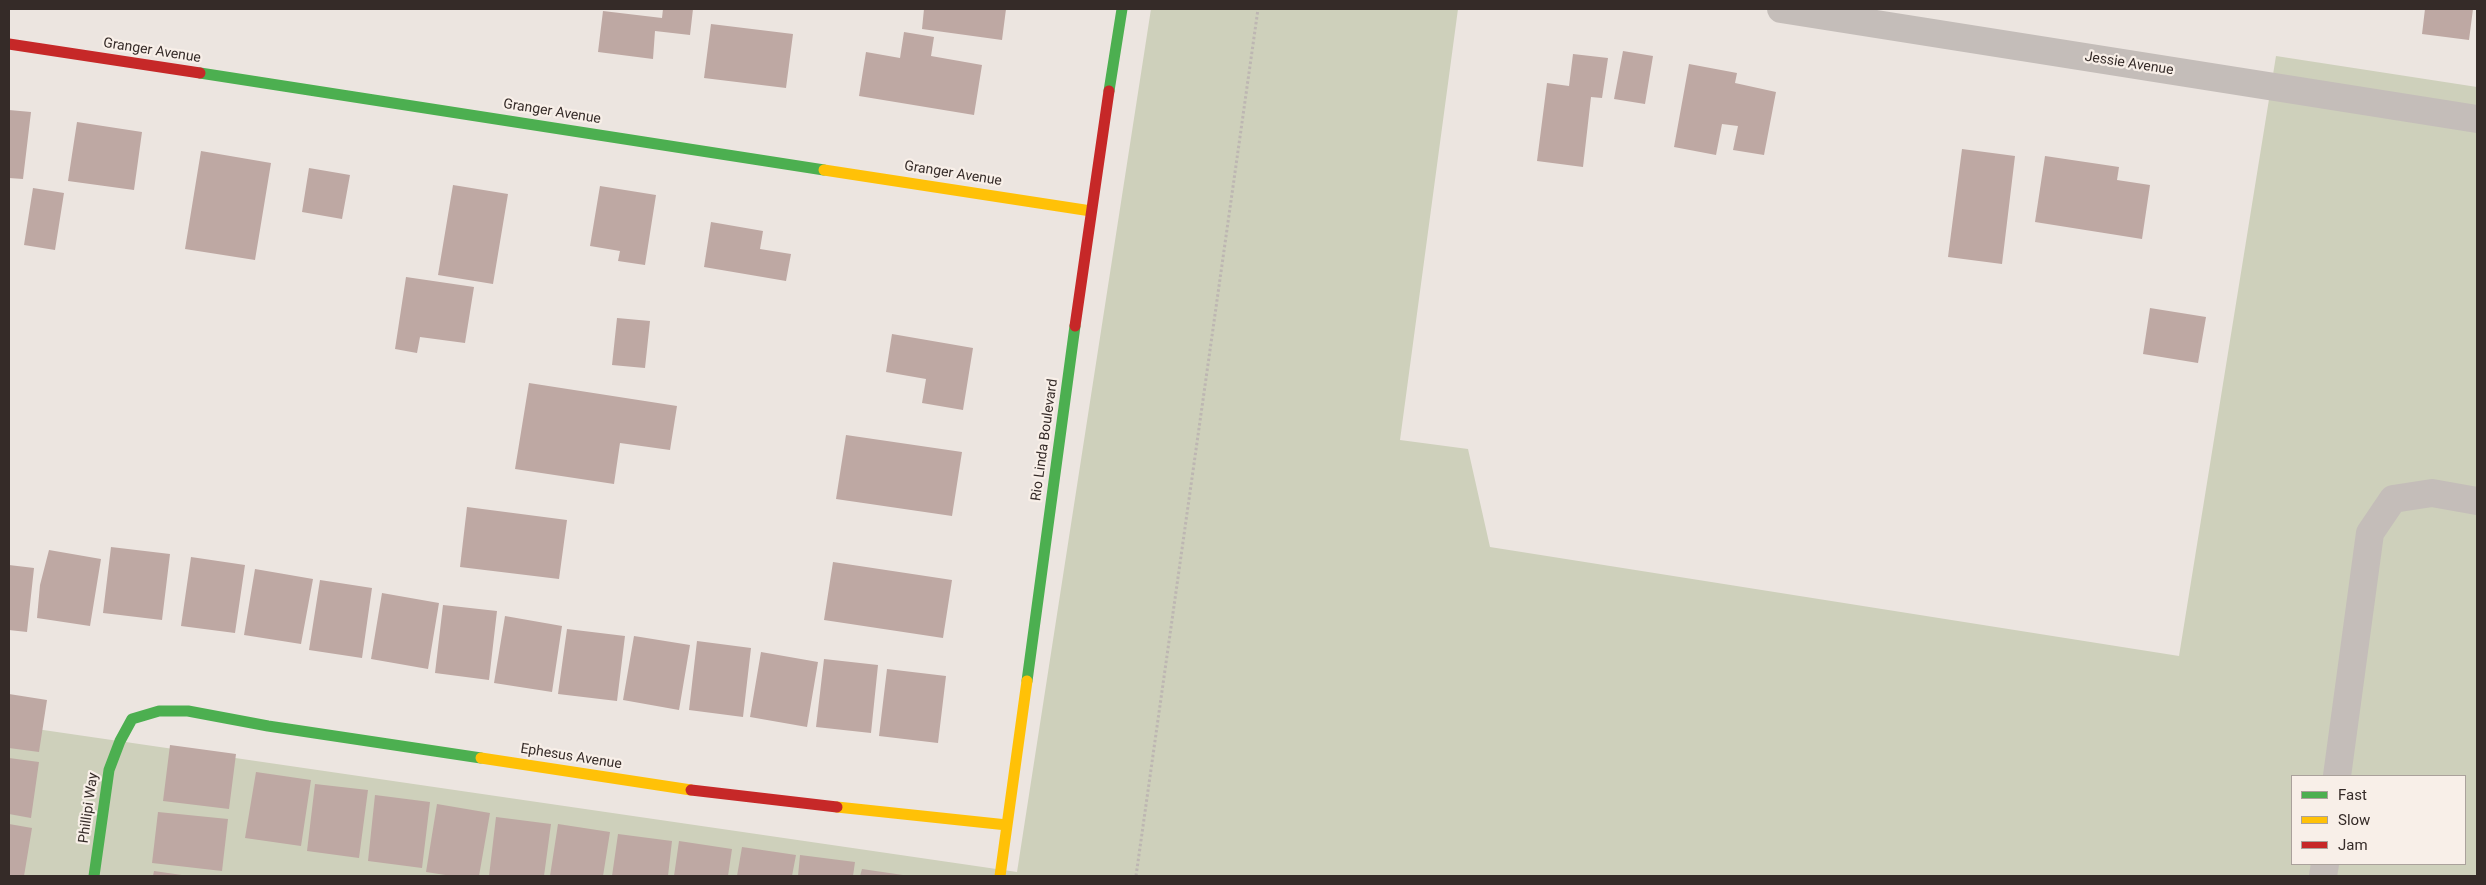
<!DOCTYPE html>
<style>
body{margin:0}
#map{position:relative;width:2486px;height:885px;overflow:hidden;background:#ece5e0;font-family:Roboto,sans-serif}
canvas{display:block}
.frame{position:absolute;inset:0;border:10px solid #352b28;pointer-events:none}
.legend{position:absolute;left:2291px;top:775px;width:175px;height:90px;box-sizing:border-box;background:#f8efe8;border:1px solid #aaa19b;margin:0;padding:6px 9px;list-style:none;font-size:15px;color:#352b28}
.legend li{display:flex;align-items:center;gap:10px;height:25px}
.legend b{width:25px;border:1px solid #aaa19b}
</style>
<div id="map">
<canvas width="2486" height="885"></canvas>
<div class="frame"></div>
<ul class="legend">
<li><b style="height:6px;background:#4caf50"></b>Fast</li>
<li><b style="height:6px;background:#ffc107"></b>Slow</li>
<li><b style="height:6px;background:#c62828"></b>Jam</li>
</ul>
</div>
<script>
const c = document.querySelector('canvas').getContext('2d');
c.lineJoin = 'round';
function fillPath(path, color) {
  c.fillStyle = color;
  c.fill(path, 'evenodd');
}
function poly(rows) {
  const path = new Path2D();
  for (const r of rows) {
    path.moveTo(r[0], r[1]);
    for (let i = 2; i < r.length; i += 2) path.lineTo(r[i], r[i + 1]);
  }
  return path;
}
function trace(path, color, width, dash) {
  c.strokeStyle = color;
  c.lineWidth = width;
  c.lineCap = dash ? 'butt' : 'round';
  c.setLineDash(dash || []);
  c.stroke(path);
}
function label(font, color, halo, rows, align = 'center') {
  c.font = font + ' Roboto,sans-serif';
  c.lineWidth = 4.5;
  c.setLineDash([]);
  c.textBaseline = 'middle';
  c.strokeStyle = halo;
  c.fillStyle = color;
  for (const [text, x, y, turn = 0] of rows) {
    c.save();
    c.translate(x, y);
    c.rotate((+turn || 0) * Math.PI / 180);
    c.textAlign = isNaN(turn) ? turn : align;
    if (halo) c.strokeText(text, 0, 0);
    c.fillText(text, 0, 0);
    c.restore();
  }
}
const green = poly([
 [1151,9,1458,9,1400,440,1468,449,1490,547,2179,656,2276,56,2477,87,2477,876,9,876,9,725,1017,872],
 [2292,776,2465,776,2465,864,2292,864]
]);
const building = poly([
 [663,9,693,9,690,35,655,31,653,59,598,52,603,11,662,18],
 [924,9,1006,9,1002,40,922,29],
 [2425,9,2473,9,2469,40,2422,34],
 [711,24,793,34,786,88,704,78],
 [904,32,934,37,931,56,982,65,974,115,859,96,866,52,900,58],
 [1623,51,1653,56,1645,104,1614,99],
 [1573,54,1608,58,1602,98,1591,97,1583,167,1537,161,1547,83,1569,86],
 [1689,64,1737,73,1735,83,1776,92,1764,155,1733,150,1738,126,1722,124,1716,155,1674,147],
 [9,110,31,112,23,179,9,178],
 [77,122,142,132,134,190,68,181],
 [1962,149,2015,156,2002,264,1948,257],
 [201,151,271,163,255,260,185,249],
 [2045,156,2119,167,2117,180,2150,185,2142,239,2035,222],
 [309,168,350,175,342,219,302,212],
 [453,185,508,194,493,284,438,275],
 [600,186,656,195,645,265,618,261,620,251,590,246],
 [33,188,64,193,55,250,24,245],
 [711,222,763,231,760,249,791,254,786,281,704,267],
 [406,277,474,287,465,343,420,337,417,353,395,349],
 [2150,308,2206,317,2198,363,2143,354],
 [617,318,650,321,645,368,612,365],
 [892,334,973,348,963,410,922,403,926,379,886,372],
 [529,383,677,406,670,450,620,443,614,484,515,469],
 [846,435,962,452,952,516,836,499],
 [467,507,567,520,559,579,460,567],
 [111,547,170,554,162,620,103,613],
 [49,550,101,559,90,626,37,618,40,585],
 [191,557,245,565,235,633,181,626],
 [833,562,952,580,943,638,824,620],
 [9,565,34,568,27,632,9,630],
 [255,569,313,579,301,644,244,635],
 [320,580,372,588,362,658,309,650],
 [382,593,439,603,428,669,371,659],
 [443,605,497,611,489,680,435,673],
 [505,616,562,626,552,692,494,683],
 [567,629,625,636,617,701,558,694],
 [634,636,690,645,679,710,623,700],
 [697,641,751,648,743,717,689,710],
 [761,652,818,662,807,727,750,717],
 [824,659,878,665,871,733,816,727],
 [887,669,946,676,938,743,879,736],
 [9,694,47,700,39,752,9,748],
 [170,745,236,754,229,809,163,801],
 [9,758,39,762,31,818,9,814],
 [256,772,311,780,301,846,245,838],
 [315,784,368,790,359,858,307,851],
 [375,795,430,802,422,868,368,861],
 [437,804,490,813,479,876,452,876,426,872],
 [158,812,228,819,222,871,152,863],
 [496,817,551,824,544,876,489,876],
 [9,824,32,828,24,876,9,876],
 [558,824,610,832,603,876,550,876],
 [618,834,672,841,668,876,612,876],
 [679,841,732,849,728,876,674,876],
 [742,847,796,855,792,876,737,876],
 [800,855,855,862,853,876,798,876],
 [862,869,903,875,903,876,860,876],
 [154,871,182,875,182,876,153,876]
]);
const path = poly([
 [1136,876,1258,9]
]);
const street = poly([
 [1781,9,2477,119],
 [2337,776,2370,533,2393,499,2432,493,2477,501],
 [2323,876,2325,864]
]);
const fast = poly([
 [200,73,824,170],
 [1109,91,1122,9],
 [1027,681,1075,326],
 [94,876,109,770,120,741,132,719,159,711,188,711,268,726,481,758]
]);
const slow = poly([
 [824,170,1091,211],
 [481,758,691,790],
 [837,807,1007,825],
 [1000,876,1027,681]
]);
const jam = poly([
 [9,44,200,73],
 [1075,326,1109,91],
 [691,790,837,807]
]);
const streetNames = [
 ["Granger Avenue",152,51,9],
 ["Jessie Avenue",2129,64,9],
 ["Granger Avenue",552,112,9],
 ["Granger Avenue",953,174,9],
 ["Rio Linda Boulevard",1045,440,-82],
 ["Ephesus Avenue",571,757,9],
 ["Phillipi Way",89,808,-82]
];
fillPath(green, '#ced0bb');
fillPath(building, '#bea8a3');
trace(path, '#bdb6b2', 3, [2.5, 2.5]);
trace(street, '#c4bdb9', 28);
trace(fast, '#4caf50', 11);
trace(slow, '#ffc107', 11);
trace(jam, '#c62828', 11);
label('14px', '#352b28', '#f8efe8', streetNames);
</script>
